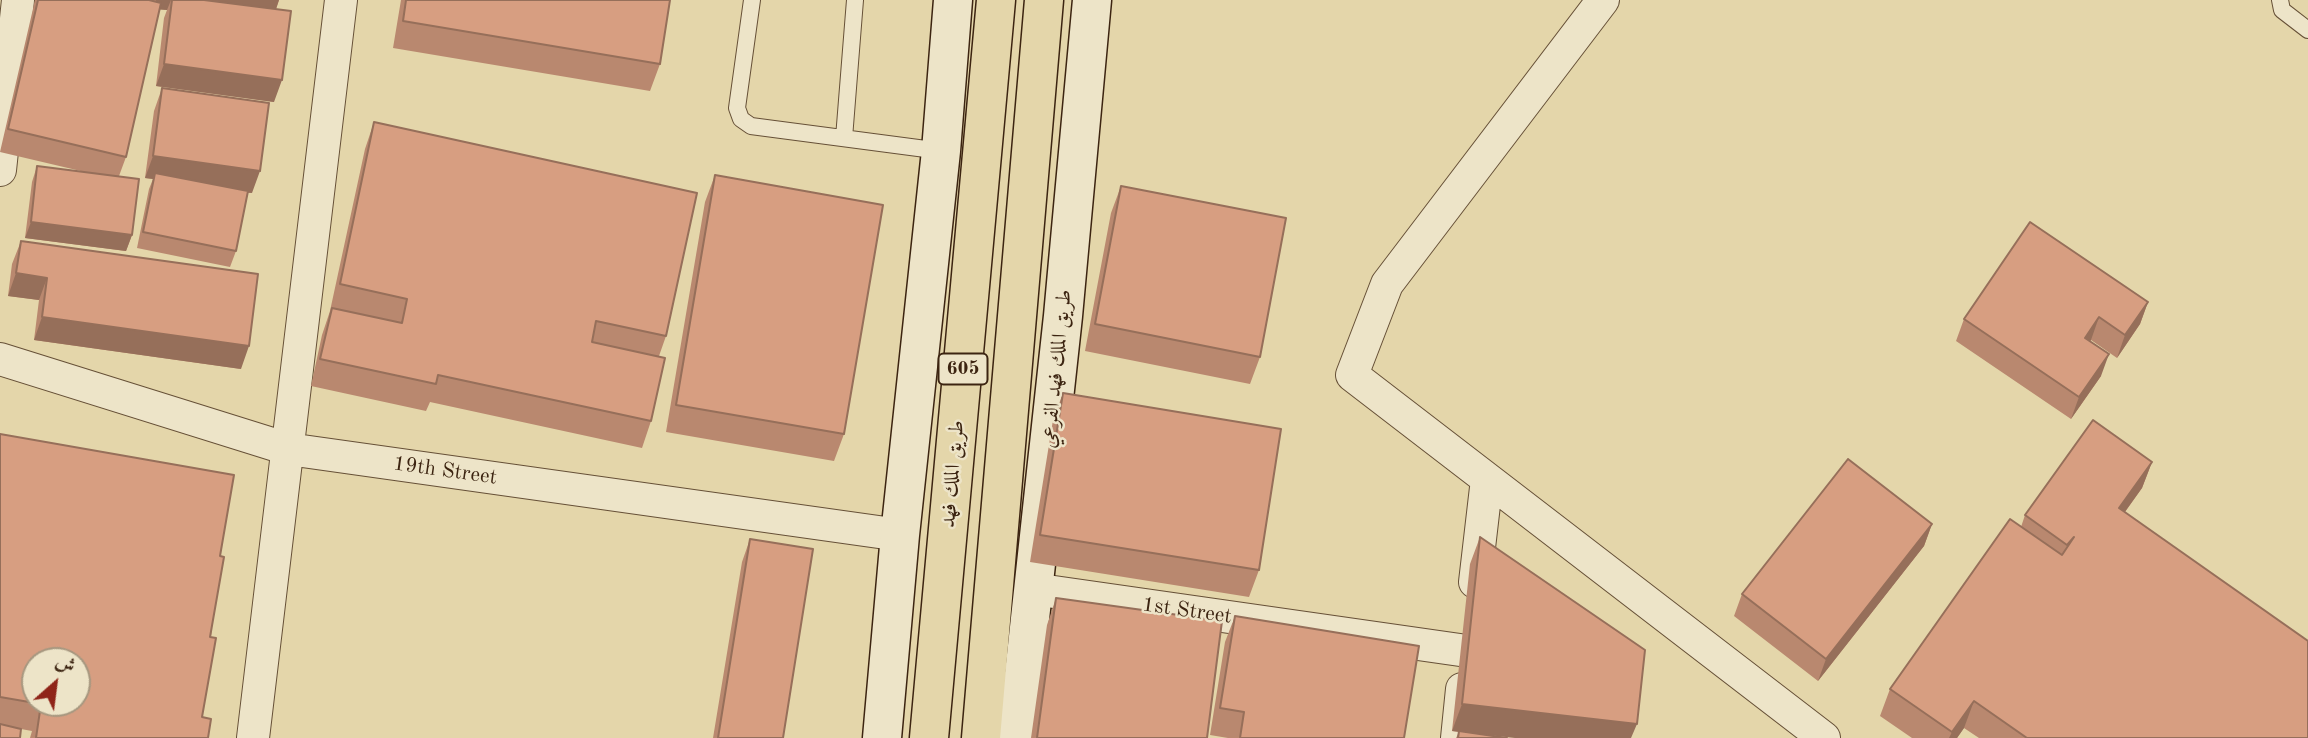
<!DOCTYPE html>
<meta charset="utf-8">
<style>
body{margin:0}
#map{position:relative;width:2308px;height:738px;overflow:hidden;background:#e4d6aa;font-family:"Old Standard TT",Amiri,serif}
canvas{display:block}
.north{position:absolute;left:21px;top:647px;width:70px;height:70px;box-sizing:border-box;background:#ede4c8;border:2px solid #a6977f;border-radius:50%;rotate:28deg;font-size:19px;font-weight:700;line-height:28px;text-align:center;color:#3c2411}
.north::after{content:'';display:block;margin:auto;width:24px;height:32px;background:#8f2418;clip-path:polygon(50% 0,100% 100%,50% 72%,0 100%)}
</style>
<div id="map">
<canvas width="2308" height="738"></canvas>
<div class="north">ش</div>
</div>
<script>
const c = document.querySelector('canvas').getContext('2d');
c.lineJoin = 'round';
function poly(rows) {
  const path = new Path2D();
  for (const r of rows) {
    path.moveTo(r[0], r[1]);
    for (let i = 2; i < r.length; i += 2) path.lineTo(r[i], r[i + 1]);
  }
  return path;
}
function trace(path, color, width, dash) {
  c.strokeStyle = color;
  c.lineWidth = width;
  c.lineCap = dash ? 'butt' : 'round';
  c.setLineDash(dash || []);
  c.stroke(path);
}
function fillPath(path, color) {
  c.fillStyle = color;
  c.fill(path, 'evenodd');
}
function label(font, color, halo, rows, align = 'center') {
  c.font = font + ' "Old Standard TT",Amiri,serif';
  c.lineWidth = 5;
  c.setLineDash([]);
  c.textBaseline = 'middle';
  c.strokeStyle = halo;
  c.fillStyle = color;
  for (const [text, x, y, turn = 0] of rows) {
    c.save();
    c.translate(x, y);
    c.rotate((+turn || 0) * Math.PI / 180);
    c.textAlign = isNaN(turn) ? turn : align;
    if (halo) c.strokeText(text, 0, 0);
    c.fillText(text, 0, 0);
    c.restore();
  }
}
const service = poly([
 [752,0,737,108,741,119,751,126,941,151],
 [2280,0,2282,10,2308,30],
 [844,138,855,0]
]);
const minor = poly([
 [1603,0,1387,284,1352,375,1824,738],
 [0,170,18,0],
 [0,359,288,449,900,535],
 [1475,582,1487,479],
 [1033,589,1467,651],
 [253,738,341,0],
 [1457,738,1462,689]
]);
const secondary = poly([
 [882,738,900,535,941,151,953,0],
 [1017,738,1063,316,1092,0]
]);
const motorway = poly([
 [929,738,996,0],
 [981,738,1044,0]
]);
const wall = poly([
 [35,0,149,0,153,1,153,0,279,0,276,9,274,102,156,86,164,18,167,10,159,9,126,157,119,176,132,235,126,251,25,238,32,182,37,166,85,172,0,152],
 [401,0,670,0,660,64,650,91,393,48],
 [162,88,252,193,248,193,236,251,230,267,137,248,149,189,153,179,145,178,154,111],
 [374,122,666,336,659,356,651,421,642,448,430,402,426,411,311,386,322,335,330,311,365,149],
 [715,175,844,434,834,461,666,432,705,202],
 [1121,186,1260,357,1250,384,1085,351,1111,213],
 [21,241,241,369,34,340,39,300,8,296,12,264],
 [2148,302,2140,324,2117,358,2091,340,2090,341,2101,376,2071,419,1956,341,1964,319],
 [1063,393,1259,570,1249,597,1030,562,1053,420],
 [0,434,220,556,202,717,208,738,30,738,32,731,21,729,0,738],
 [2152,462,2142,488,2125,512,2308,738,1979,738,1964,728,1957,738,1912,738,1880,716,1890,689,2021,527,2025,515],
 [1932,524,1924,546,1818,681,1734,616,1742,594],
 [1480,537,1487,735,1508,738,1456,738,1459,732,1452,731,1470,564],
 [750,539,783,738,713,738,742,562],
 [1056,598,1207,738,1031,738,1047,625],
 [1235,616,1404,738,1228,738,1210,735,1225,642]
]);
const shadedWall = poly([
 [156,0,171,0,167,10,153,9],
 [172,0,279,0,273,18],
 [164,64,282,80,274,102,156,86],
 [153,156,260,171,252,193,154,180,155,173,153,179,145,178],
 [31,222,132,235,126,251,25,238],
 [16,273,47,278,39,300,8,296],
 [2148,302,2140,324,2117,358,2125,335],
 [42,317,249,346,241,369,34,340],
 [2099,317,2091,340,2077,360,2085,338],
 [2109,354,2101,376,2071,419,2079,397],
 [2152,462,2142,488,2109,534,2119,508],
 [1932,524,1924,546,1818,681,1826,659],
 [1974,701,1964,728,1957,738,1949,738,1952,732],
 [1462,704,1637,724,1631,738,1515,738,1452,731]
]);
const building = poly([
 [38,0,149,0,161,3,126,157,8,129,38,0],
 [172,0,204,0,291,11,282,80,164,64,172,0],
 [406,0,670,0,660,64,403,21,406,0],
 [162,88,269,103,260,171,153,156,162,88],
 [374,122,697,193,666,336,596,321,592,342,665,358,651,421,438,375,436,384,320,359,332,308,402,323,407,299,340,284,374,122],
 [37,166,139,179,132,235,31,222,37,166],
 [155,173,248,191,236,251,143,232,155,173],
 [715,175,883,205,844,434,676,405,715,175],
 [1121,186,1286,218,1260,357,1095,324,1121,186],
 [2030,222,2148,302,2125,335,2099,317,2085,338,2109,354,2079,397,1964,319,2030,222],
 [21,241,258,274,249,346,42,317,47,278,16,273,21,241],
 [1063,393,1281,429,1259,570,1040,535,1063,393],
 [2093,420,2152,462,2119,508,2308,641,2308,738,2027,738,1974,701,1952,732,1890,689,2010,519,2062,555,2074,537,2067,545,2025,515,2093,420],
 [0,434,234,475,220,556,224,557,210,637,216,638,202,717,211,719,208,738,36,738,41,704,36,703,77,703,77,661,35,661,35,703,0,697,0,434],
 [1848,459,1932,524,1826,659,1742,594,1848,459],
 [1480,537,1645,650,1637,724,1462,704,1480,537],
 [750,539,813,549,783,738,718,738,750,539],
 [1056,598,1222,621,1207,738,1037,738,1056,598],
 [1235,616,1419,646,1404,738,1240,738,1244,712,1220,708,1235,616],
 [0,724,21,729,20,738,0,738,0,724],
 [1459,731,1507,738,1458,738,1459,731]
]);
const shields = [
 [963,369,49]
];
const shieldNames = [
 ["605",963,369]
];
const streetNames = [
 ["طريق الملك فهد الفرعي",1057,369,-84],
 ["19th Street",445,471,8],
 ["طريق الملك فهد",953,474,-85],
 ["1st Street",1187,611,8]
];
trace(service, '#665037', 18);
trace(minor, '#665037', 34);
trace(secondary, '#3c2411', 41);
trace(motorway, '#3c2411', 41);
trace(service, '#ede4c8', 16);
trace(minor, '#ede4c8', 32);
trace(secondary, '#ede4c8', 38);
trace(motorway, '#e4d6aa', 38);
fillPath(wall, '#b9886f');
fillPath(shadedWall, '#966f5a');
fillPath(building, '#d79e81');
trace(building, '#966f5a', 2);
for (const [x, y, w] of shields) {
  const box = new Path2D();
  box.roundRect(x - w / 2, y - 15.5, w, 31, 5);
  c.fillStyle = '#ede4c8';
  c.fill(box);
  trace(box, '#3c2411', 2);
}
label('bold 19px', '#3c2411', null, shieldNames);
label('21px', '#3c2411', '#ede4c8', streetNames);
</script>
